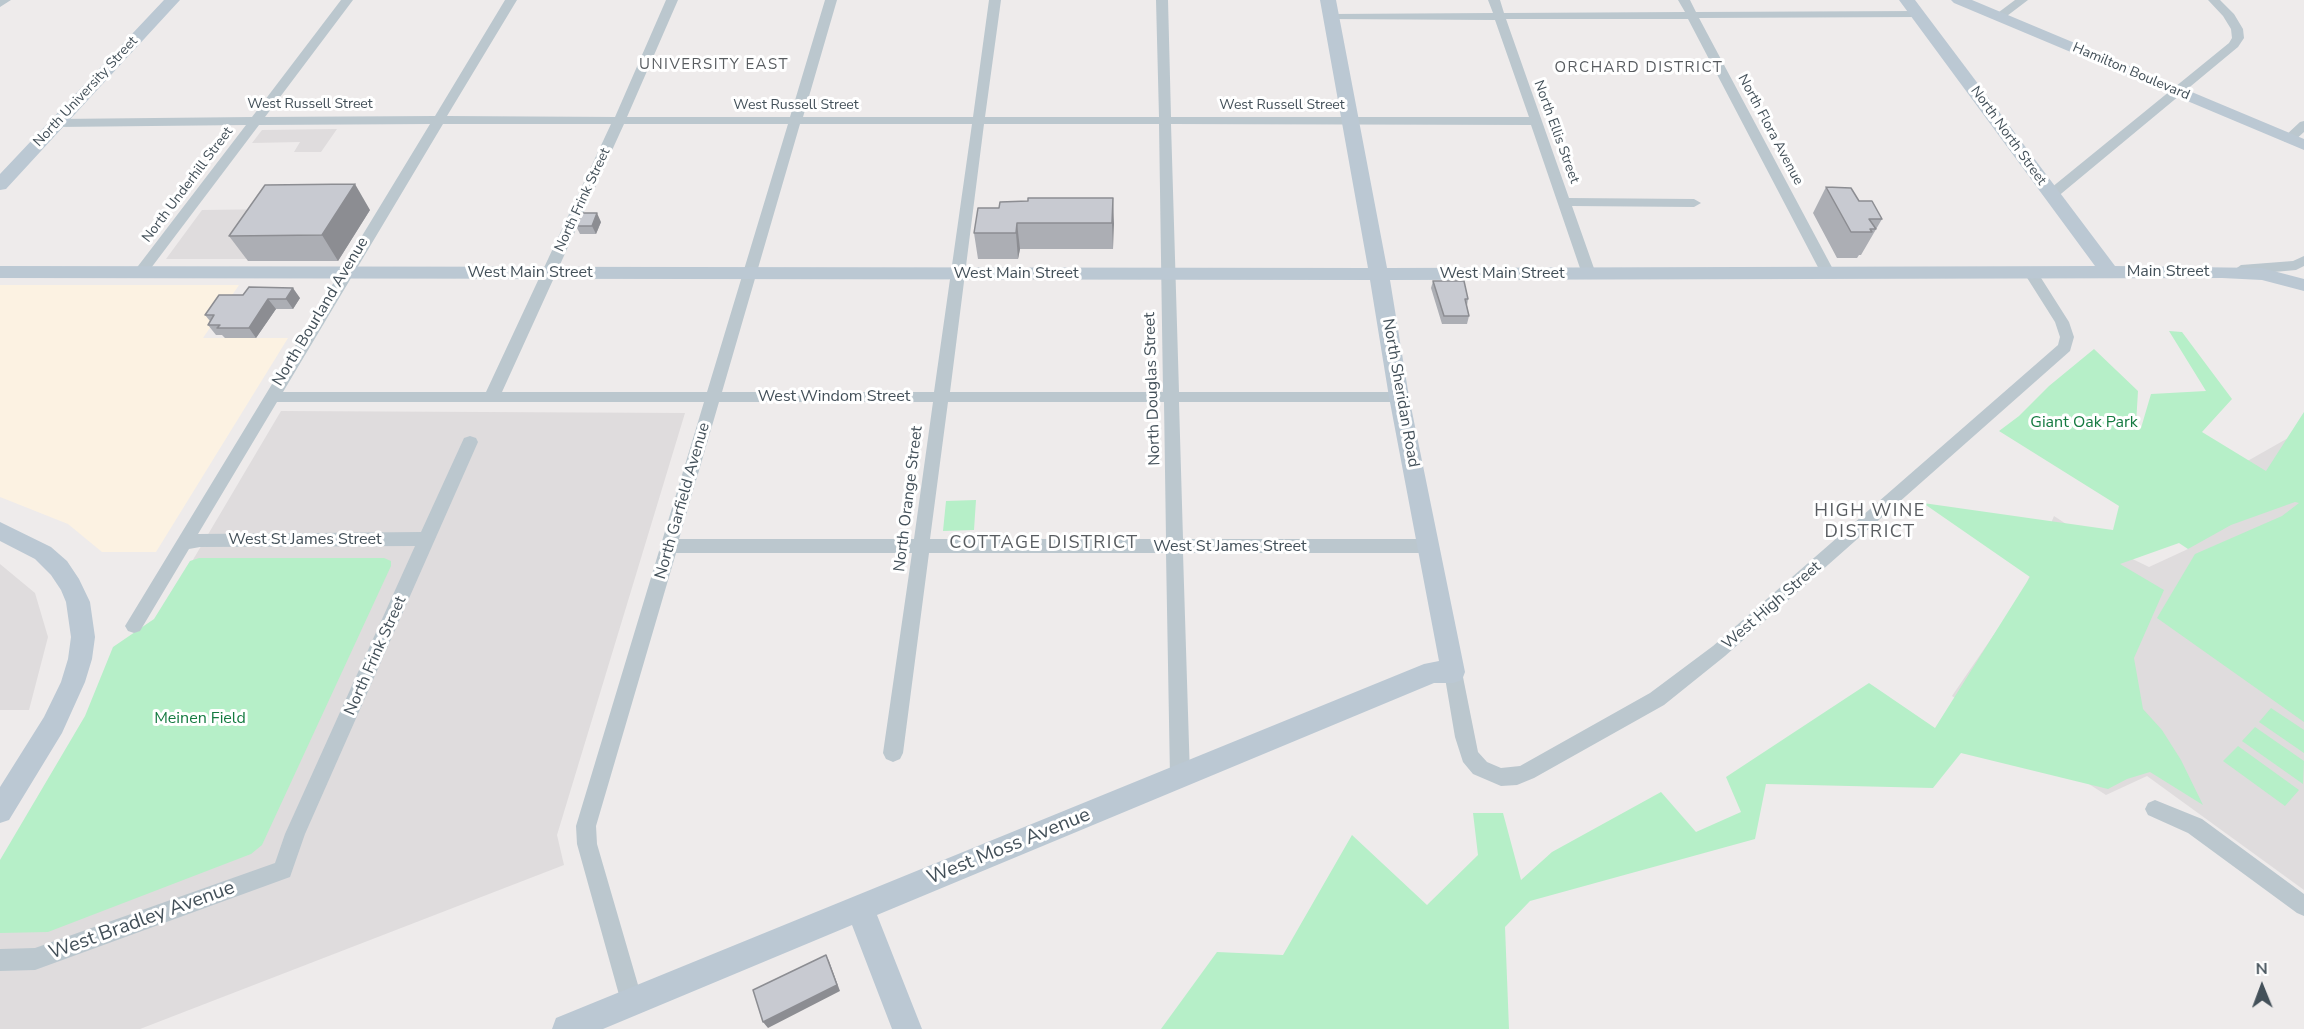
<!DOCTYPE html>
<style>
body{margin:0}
#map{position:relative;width:2304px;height:1029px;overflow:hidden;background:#eeebeb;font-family:"Nunito Sans",sans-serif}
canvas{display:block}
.north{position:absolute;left:2232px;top:957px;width:60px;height:60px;-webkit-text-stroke:4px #fff;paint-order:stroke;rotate:359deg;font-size:16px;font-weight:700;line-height:24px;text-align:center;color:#435059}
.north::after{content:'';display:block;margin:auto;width:21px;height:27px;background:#435059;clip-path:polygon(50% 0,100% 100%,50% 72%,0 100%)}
</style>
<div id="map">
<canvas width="2304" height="1029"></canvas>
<div class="north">N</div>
</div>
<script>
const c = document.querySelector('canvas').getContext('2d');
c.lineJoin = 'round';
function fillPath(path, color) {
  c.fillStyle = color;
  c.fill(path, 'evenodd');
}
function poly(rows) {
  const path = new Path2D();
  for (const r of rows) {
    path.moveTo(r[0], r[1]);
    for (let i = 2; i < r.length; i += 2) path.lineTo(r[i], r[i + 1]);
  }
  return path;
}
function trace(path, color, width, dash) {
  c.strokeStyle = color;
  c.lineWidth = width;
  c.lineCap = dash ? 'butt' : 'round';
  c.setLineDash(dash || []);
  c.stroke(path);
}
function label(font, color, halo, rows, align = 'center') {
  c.font = font + ' "Nunito Sans",sans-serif';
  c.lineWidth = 6;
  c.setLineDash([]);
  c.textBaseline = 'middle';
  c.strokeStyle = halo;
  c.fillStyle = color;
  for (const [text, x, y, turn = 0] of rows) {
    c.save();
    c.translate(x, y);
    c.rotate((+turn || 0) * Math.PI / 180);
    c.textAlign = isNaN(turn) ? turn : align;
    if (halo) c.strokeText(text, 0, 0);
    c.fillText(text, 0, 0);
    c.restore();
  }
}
const commercial = poly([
 [0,285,239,285,203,338,288,338,156,552,102,552,68,524,0,497]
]);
const education = poly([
 [337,129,321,152,294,152,300,142,252,143,262,130],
 [280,209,246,259,166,259,202,210],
 [281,411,685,413,557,835,564,865,140,1029,0,1029,0,886],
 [2304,429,2304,890,2147,776,2106,795,1952,696,2023,592,2054,516,2083,535,2149,567,2188,549,2221,476],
 [0,564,35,593,48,637,29,710,0,710]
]);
const green = poly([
 [2169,331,2182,332,2232,399,2202,432,2266,471,2304,412,2304,722,2157,618,2195,554,2282,516,2299,503,2295,502,2231,525,2188,549,2179,543,2120,564,2164,590,2134,658,2143,709,2162,730,2181,760,2203,805,2150,772,2127,779,2108,789,1961,753,1933,788,1766,784,1755,839,1530,901,1505,927,1509,1029,1161,1029,1217,952,1283,955,1352,835,1427,905,1478,855,1473,813,1503,813,1521,880,1552,852,1661,792,1696,832,1741,812,1726,777,1869,683,1935,728,2030,577,1923,503,2113,530,2119,506,1999,431,2019,416,2049,386,2094,349,2138,391,2136,424,2141,428,2151,394,2206,391],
 [976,500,974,530,943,531,946,501],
 [199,558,384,558,391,561,391,566,262,845,251,854,48,932,0,933,0,860,85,716,113,647,154,619,190,561],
 [2271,708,2304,730,2304,753,2259,722],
 [2255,727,2304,761,2303,784,2242,741],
 [2238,746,2299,790,2285,806,2223,761]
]);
const street = poly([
 [0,0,11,0,0,7,0,0],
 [341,0,353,0,265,117,435,116,505,0,517,0,447,116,615,117,666,0,678,0,627,117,790,117,825,0,837,0,803,117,973,117,989,0,1001,0,985,117,1159,117,1156,0,1168,0,1171,117,1529,117,1495,20,1327,19,1327,15,1331,14,1493,13,1488,0,1500,0,1504,13,1685,12,1678,0,1690,0,1696,12,1917,11,1923,14,1917,17,1699,18,1835,273,1828,278,1821,273,1688,19,1506,19,1569,198,1694,199,1701,203,1694,207,1572,206,1596,274,1589,279,1582,274,1531,125,1171,124,1179,392,1399,392,1404,393,1407,397,1404,401,1399,402,1179,402,1183,539,1429,539,1435,541,1437,546,1435,551,1429,553,1183,553,1190,777,1187,783,1180,786,1173,783,1170,777,1166,553,929,553,903,753,900,759,893,762,886,759,883,753,912,553,676,553,596,826,597,844,643,1002,640,1010,632,1013,624,1010,621,1002,577,844,576,826,704,402,277,402,198,534,421,532,464,438,470,436,476,438,478,442,305,834,290,877,35,970,0,971,0,949,35,948,275,863,285,834,415,546,200,547,189,549,140,631,134,633,128,631,125,626,430,124,259,125,145,276,140,278,133,273,135,270,246,125,57,127,51,123,57,119,252,117,341,0],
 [443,124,611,124,486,392,283,392,443,124],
 [624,124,788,124,707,392,502,392,624,124],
 [800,124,972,124,934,392,722,392,800,124],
 [984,124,1159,124,1163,392,950,392,984,124],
 [719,402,933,402,914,539,679,539,719,402],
 [948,402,1164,402,1166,539,930,539,948,402],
 [2015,0,2028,0,2003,19,1995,19,1995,15,2015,0],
 [2208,0,2220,0,2234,14,2243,29,2244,38,2238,47,2056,198,2046,198,2044,195,2046,192,2229,43,2232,38,2231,29,2223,16,2208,0],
 [2304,121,2304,132,2293,142,2285,142,2283,139,2285,136,2300,122,2304,121],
 [2304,256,2304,266,2296,270,2241,275,2234,270,2241,265,2293,261,2304,256],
 [2031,268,2036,270,2069,322,2074,337,2070,351,1725,656,1664,705,1534,778,1517,785,1501,786,1473,774,1463,762,1455,737,1444,672,1447,666,1453,664,1459,666,1462,672,1478,752,1487,762,1501,768,1520,766,1650,693,1713,646,2058,345,2060,337,2055,322,2024,273,2031,268],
 [2155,800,2202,819,2304,894,2304,916,2297,913,2188,833,2148,815,2145,809,2148,803,2155,800]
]);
const secondary = poly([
 [164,0,180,0,6,189,0,190,0,174,164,0],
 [1320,0,1336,0,1387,268,2095,266,1899,0,1915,0,2115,266,2262,268,2304,279,2304,291,2262,280,2222,278,1390,280,1409,397,1465,672,1462,680,1453,683,1434,683,877,915,922,1029,892,1029,852,925,603,1029,552,1029,556,1018,1424,664,1439,661,1389,397,1370,280,0,278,0,266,1368,268,1320,0],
 [1951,0,1972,0,2304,139,2304,150,1954,3,1951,0],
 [0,522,51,547,67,561,79,579,90,602,95,637,92,659,85,682,62,733,9,820,0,823,0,787,44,717,61,682,68,659,71,637,66,602,61,590,51,575,35,559,0,541,0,522]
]);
const wall = poly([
 [1826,187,1859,201,1882,219,1861,255,1859,255,1857,258,1837,258,1813,213],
 [1113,198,1113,249,1020,249,1018,259,978,259,974,233,999,208,1028,201],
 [370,210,338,261,248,261,229,236],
 [601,222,596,234,580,234,576,226],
 [1433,281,1468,299,1467,306,1469,316,1467,324,1442,324,1431,288],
 [243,295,300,298,293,309,276,309,256,338,225,338,222,335,216,335,208,325,210,321,205,315]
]);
const shadedWall = poly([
 [355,184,370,210,338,261,322,235],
 [1113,198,1114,224,1113,249,1112,223],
 [597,213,601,222,596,234,592,226],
 [1017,223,1020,249,1018,259,1016,233],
 [293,288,300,298,293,309,286,299],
 [268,299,276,309,256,338,249,328],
 [826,955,829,961,840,991,768,1028,763,1022]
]);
const building = poly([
 [355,184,322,235,229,236,265,185,355,184],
 [1826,187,1851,188,1859,201,1872,201,1882,219,1869,219,1876,229,1870,229,1872,232,1851,232,1826,187],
 [1028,198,1113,198,1112,223,1017,223,1016,233,974,233,978,208,999,208,1000,202,1028,201,1028,198],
 [582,213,597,213,592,226,576,226,582,213],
 [1433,281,1464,281,1468,299,1465,299,1469,316,1444,316,1433,281],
 [249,287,293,288,286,299,268,299,249,328,217,328,220,325,208,325,214,315,205,315,219,295,243,295,249,287],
 [826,955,837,985,763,1022,753,990,826,955]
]);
const farStreetnames = [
 ["Hamilton Boulevard",2131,72,23],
 ["North University Street",86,92,-47],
 ["West Russell Street",310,105],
 ["West Russell Street",796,106],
 ["West Russell Street",1282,106],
 ["North Flora Avenue",1770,130,62],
 ["North Ellis Street",1556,132,70],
 ["North North Street",2008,136,54],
 ["North Underhill Street",188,185,-53],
 ["North Frink Street",583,200,-65]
];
const farNeighbourhoodnames = [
 ["UNIVERSITY EAST",714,65],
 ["ORCHARD DISTRICT",1639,68]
];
const streetNames = [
 ["Main Street",2168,272],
 ["West Main Street",530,273],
 ["West Main Street",1016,274],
 ["West Main Street",1502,274],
 ["North Bourland Avenue",321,312,-59],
 ["North Douglas Street",1153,389,-92],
 ["North Sheridan Road",1400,393,80],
 ["West Windom Street",834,397],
 ["North Orange Street",909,499,-83],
 ["North Garfield Avenue",683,501,-74],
 ["West St James Street",305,540],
 ["West St James Street",1230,547],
 ["West High Street",1772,606,-41],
 ["North Frink Street",376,656,-66]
];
const parkNames = [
 ["Giant Oak Park",2084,423],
 ["Meinen Field",200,719]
];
const neighbourhoodNames = [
 ["HIGH WINE",1870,512],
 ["DISTRICT",1870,533],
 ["COTTAGE DISTRICT",1044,544]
];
const nearStreetnames = [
 ["West Moss Avenue",1009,847,-22],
 ["West Bradley Avenue",142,921,-20]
];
fillPath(commercial, '#fcf2e2');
fillPath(education, '#dfdcdd');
fillPath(green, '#b6efc8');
fillPath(street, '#bbc7ce');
fillPath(secondary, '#bbc8d3');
fillPath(wall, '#acaeb4');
fillPath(shadedWall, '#8c8d92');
fillPath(building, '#c8cad1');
trace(building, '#8c8d92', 1.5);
label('14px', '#435059', '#fff', farStreetnames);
c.letterSpacing = '1.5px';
label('15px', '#585c60', '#fff', farNeighbourhoodnames);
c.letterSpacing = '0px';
label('16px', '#435059', '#fff', streetNames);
label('16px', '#147a40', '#fff', parkNames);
c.letterSpacing = '1.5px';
label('18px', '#585c60', '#fff', neighbourhoodNames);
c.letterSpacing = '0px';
label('20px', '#435059', '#fff', nearStreetnames);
</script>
